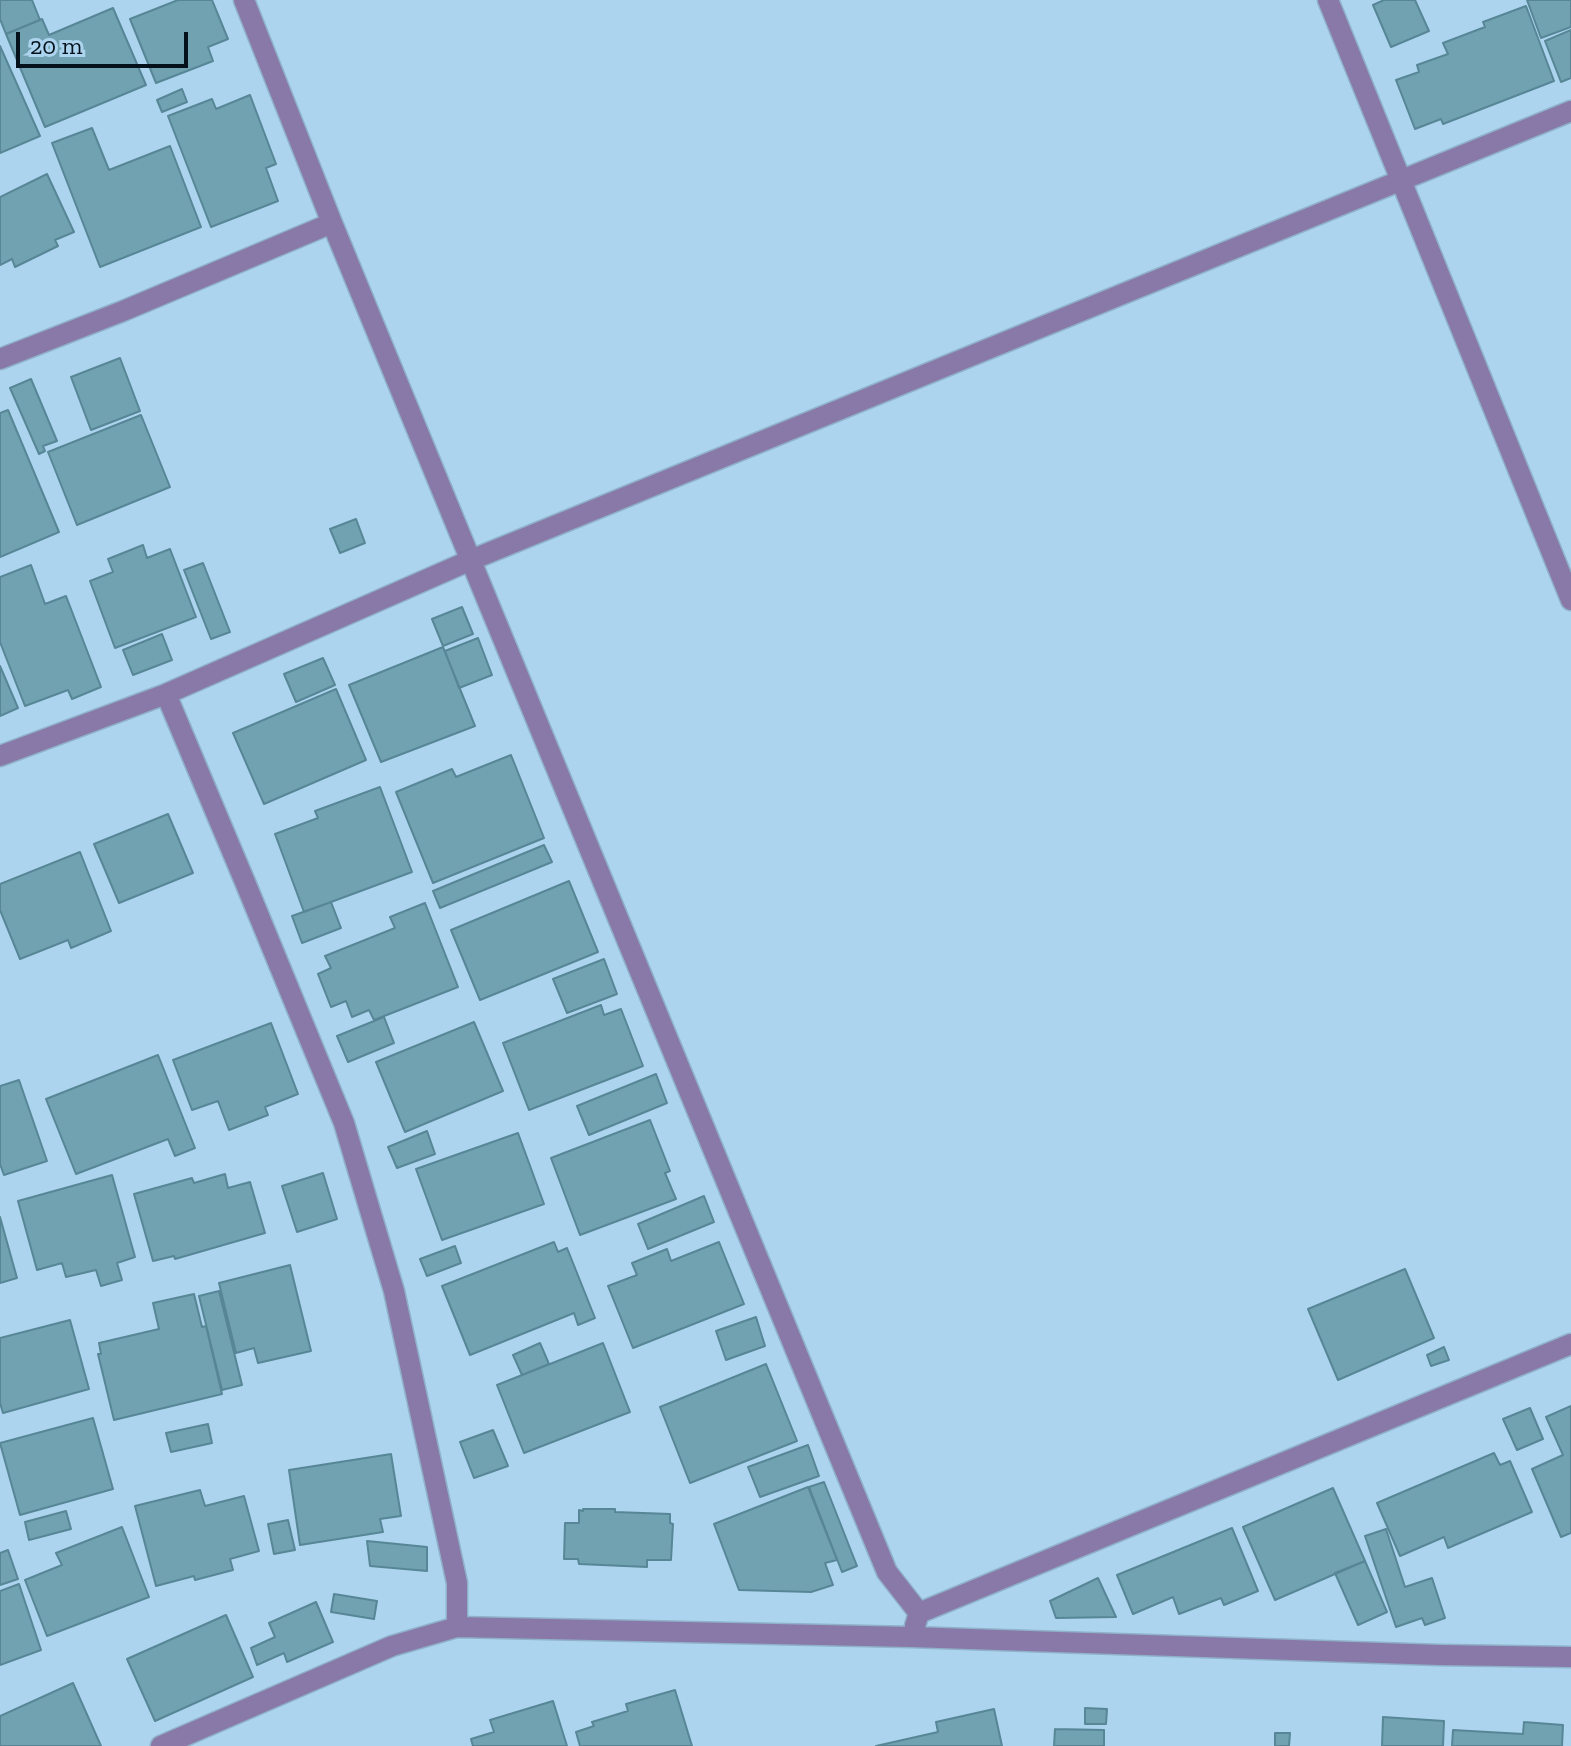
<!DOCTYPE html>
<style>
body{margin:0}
#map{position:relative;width:1571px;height:1746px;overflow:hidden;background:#add4ef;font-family:"Zilla Slab",serif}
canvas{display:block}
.scale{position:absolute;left:16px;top:32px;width:172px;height:36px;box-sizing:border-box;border:4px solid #04111a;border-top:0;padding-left:10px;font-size:24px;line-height:28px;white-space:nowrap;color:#04111a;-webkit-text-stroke:6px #add4ef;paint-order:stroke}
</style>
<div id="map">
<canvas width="1571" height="1746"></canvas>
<div class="scale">20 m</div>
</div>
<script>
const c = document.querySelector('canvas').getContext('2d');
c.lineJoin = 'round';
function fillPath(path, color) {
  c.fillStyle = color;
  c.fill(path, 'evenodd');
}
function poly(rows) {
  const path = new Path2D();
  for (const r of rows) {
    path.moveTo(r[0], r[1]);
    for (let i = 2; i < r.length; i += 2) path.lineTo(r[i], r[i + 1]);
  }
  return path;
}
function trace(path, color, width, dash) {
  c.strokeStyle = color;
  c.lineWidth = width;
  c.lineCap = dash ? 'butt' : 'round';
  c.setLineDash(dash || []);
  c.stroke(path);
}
const building = poly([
 [0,0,32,0,40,20,6,34,0,19,0,0],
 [178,0,212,0,228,39,208,47,213,61,156,83,130,19,178,0],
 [1384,0,1415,0,1429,31,1391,47,1373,5,1384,0],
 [1527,0,1571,0,1571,27,1541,38,1527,0],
 [1526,6,1554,81,1443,124,1441,119,1415,129,1396,80,1419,72,1417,65,1448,54,1443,43,1485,27,1483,22,1526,6],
 [113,8,146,85,45,127,6,34,42,19,49,35,113,8],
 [1571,30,1571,78,1561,82,1545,41,1571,30],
 [0,46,40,136,0,153,0,46],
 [182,89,187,102,162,112,157,100,182,89],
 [250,95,276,164,266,168,278,201,211,227,168,116,212,99,216,109,250,95],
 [92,128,109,170,170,146,201,227,100,267,52,143,92,128],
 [47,174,74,232,55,240,58,246,15,267,12,259,0,265,0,197,47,174],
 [120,358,140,411,91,430,71,377,120,358],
 [31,379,57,441,43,446,45,451,39,454,10,388,31,379],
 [8,410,59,532,0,557,0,413,8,410],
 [141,415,170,487,77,525,48,452,141,415],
 [356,519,365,543,340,553,330,529,356,519],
 [143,545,147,558,170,549,196,617,115,648,90,581,113,572,108,559,143,545],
 [203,563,230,632,211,639,184,570,203,563],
 [31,565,45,604,66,596,101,687,72,699,68,690,25,706,0,642,0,577,31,565],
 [462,607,473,634,443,646,432,619,462,607],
 [162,634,172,660,133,675,123,650,162,634],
 [478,638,492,675,459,688,445,651,478,638],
 [443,647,475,726,381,762,349,685,443,647],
 [323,658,335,685,296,702,284,674,323,658],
 [0,666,18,708,0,716,0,666],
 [336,689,366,760,264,804,233,733,336,689],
 [511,755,544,838,433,883,396,792,452,769,456,777,511,755],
 [380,787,412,872,304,912,275,834,318,818,315,811,380,787],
 [168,814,193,873,119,903,94,844,168,814],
 [544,845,552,862,440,908,433,891,544,845],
 [80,852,111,931,71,948,68,940,20,959,0,910,0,884,80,852],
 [569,881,598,952,480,1000,451,930,569,881],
 [331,902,341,928,302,943,292,916,331,902],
 [425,903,458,987,374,1020,369,1010,352,1017,346,1001,331,1007,318,974,331,968,325,956,395,928,390,917,425,903],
 [604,959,617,994,567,1013,553,979,604,959],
 [601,1005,604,1015,621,1009,643,1066,529,1110,503,1043,601,1005],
 [384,1017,394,1043,348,1062,337,1036,384,1017],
 [474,1022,503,1091,405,1132,376,1062,474,1022],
 [271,1023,298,1094,265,1107,268,1115,229,1130,218,1101,192,1110,173,1060,271,1023],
 [158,1055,195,1148,175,1156,168,1139,76,1174,46,1099,158,1055],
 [656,1074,667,1103,589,1135,577,1106,656,1074],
 [19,1080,47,1161,4,1175,0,1164,0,1086,19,1080],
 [650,1120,670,1171,665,1173,676,1199,580,1235,551,1158,650,1120],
 [427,1131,435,1154,397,1168,388,1147,427,1131],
 [518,1133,544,1204,442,1240,416,1169,518,1133],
 [323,1173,337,1219,297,1232,282,1186,323,1173],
 [225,1174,228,1188,250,1182,265,1233,175,1259,174,1256,153,1261,134,1194,192,1178,194,1183,225,1174],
 [112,1175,135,1257,117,1263,122,1280,101,1286,96,1270,66,1277,62,1263,37,1270,18,1201,112,1175],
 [704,1196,714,1222,648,1249,638,1224,704,1196],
 [0,1217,17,1278,0,1283,0,1217],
 [554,1242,558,1252,567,1248,595,1318,578,1325,574,1313,470,1355,442,1286,554,1242],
 [719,1242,744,1304,633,1348,608,1286,637,1275,632,1263,667,1249,671,1261,719,1242],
 [455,1246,461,1263,427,1276,420,1259,455,1246],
 [290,1265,311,1351,258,1363,254,1348,236,1353,219,1283,290,1265],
 [1405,1269,1434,1338,1338,1380,1308,1309,1405,1269],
 [219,1291,242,1385,222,1390,199,1296,219,1291],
 [194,1294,202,1327,206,1326,222,1394,114,1420,98,1354,101,1354,99,1343,159,1329,153,1303,194,1294],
 [756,1317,765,1346,726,1360,716,1331,756,1317],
 [70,1320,89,1389,3,1413,0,1403,0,1338,70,1320],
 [540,1343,549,1364,522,1375,513,1355,540,1343],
 [603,1343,630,1412,524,1453,497,1385,603,1343],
 [1444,1347,1449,1360,1431,1366,1427,1355,1444,1347],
 [766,1364,797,1441,690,1483,660,1407,766,1364],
 [1571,1406,1571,1533,1561,1537,1532,1469,1563,1455,1546,1417,1571,1406],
 [1530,1408,1543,1439,1517,1450,1503,1419,1530,1408],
 [93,1418,113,1489,20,1515,0,1443,93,1418],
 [208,1424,212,1443,171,1452,166,1433,208,1424],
 [493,1430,508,1466,474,1478,460,1442,493,1430],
 [808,1445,819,1476,760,1497,748,1467,808,1445],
 [1494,1453,1500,1465,1510,1461,1532,1512,1448,1548,1444,1537,1400,1556,1377,1503,1494,1453],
 [391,1454,401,1516,380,1519,383,1532,300,1545,289,1470,391,1454],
 [824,1482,857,1566,842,1572,809,1487,824,1482],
 [808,1487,837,1560,825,1563,833,1585,811,1592,739,1590,714,1524,808,1487],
 [1333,1488,1365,1561,1275,1600,1243,1527,1333,1488],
 [200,1490,205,1506,244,1496,259,1551,230,1559,233,1570,195,1580,194,1576,156,1586,135,1506,200,1490],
 [583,1509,615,1509,615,1512,670,1514,670,1523,673,1524,671,1560,647,1560,647,1567,579,1564,578,1559,564,1559,565,1523,579,1523,579,1510,583,1511,583,1509],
 [66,1511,71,1529,29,1540,25,1522,66,1511],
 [288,1520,295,1550,274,1554,268,1524,288,1520],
 [122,1527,149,1597,47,1636,25,1580,62,1565,56,1553,122,1527],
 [1232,1528,1258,1591,1224,1605,1221,1598,1179,1614,1173,1597,1133,1614,1117,1575,1232,1528],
 [1386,1529,1405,1587,1432,1578,1445,1618,1425,1625,1422,1618,1396,1627,1365,1536,1386,1529],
 [367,1541,427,1547,427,1571,370,1566,367,1541],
 [8,1550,18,1579,0,1585,0,1553,8,1550],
 [1365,1561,1387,1612,1358,1625,1335,1573,1365,1561],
 [1098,1578,1116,1617,1056,1618,1050,1601,1098,1578],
 [19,1584,41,1650,0,1665,0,1591,19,1584],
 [334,1594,377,1601,374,1619,331,1612,334,1594],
 [316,1602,333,1642,287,1662,284,1653,257,1665,251,1648,275,1637,269,1623,316,1602],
 [226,1615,253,1677,155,1721,127,1659,226,1615],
 [73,1683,101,1746,0,1746,0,1716,73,1683],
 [675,1690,692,1746,580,1746,576,1732,594,1726,592,1722,628,1711,626,1704,675,1690],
 [553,1701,567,1746,473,1746,471,1739,494,1732,490,1720,553,1701],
 [1085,1708,1107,1709,1106,1724,1085,1724,1085,1708],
 [994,1709,1002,1746,876,1746,938,1732,936,1722,994,1709],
 [1383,1717,1444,1721,1443,1746,1382,1746,1383,1717],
 [1524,1722,1563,1725,1562,1746,1452,1746,1453,1730,1523,1734,1524,1722],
 [1055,1729,1104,1730,1104,1746,1054,1746,1055,1729],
 [1275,1733,1290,1733,1289,1746,1275,1746,1275,1733]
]);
const minor = poly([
 [244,0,332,223,887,1572,919,1613],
 [1328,0,1571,600],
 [0,359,123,311,332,223],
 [166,694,245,882,344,1123,394,1291,457,1583,457,1627],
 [0,756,166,694,471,560,1571,111],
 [915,1626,919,1613,1571,1344],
 [161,1746,392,1646,457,1627,911,1637,1439,1655,1571,1657]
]);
fillPath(building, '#71a2b1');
trace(building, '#578796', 2);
trace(minor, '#8fb1c9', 23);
trace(minor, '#8879a8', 20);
</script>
